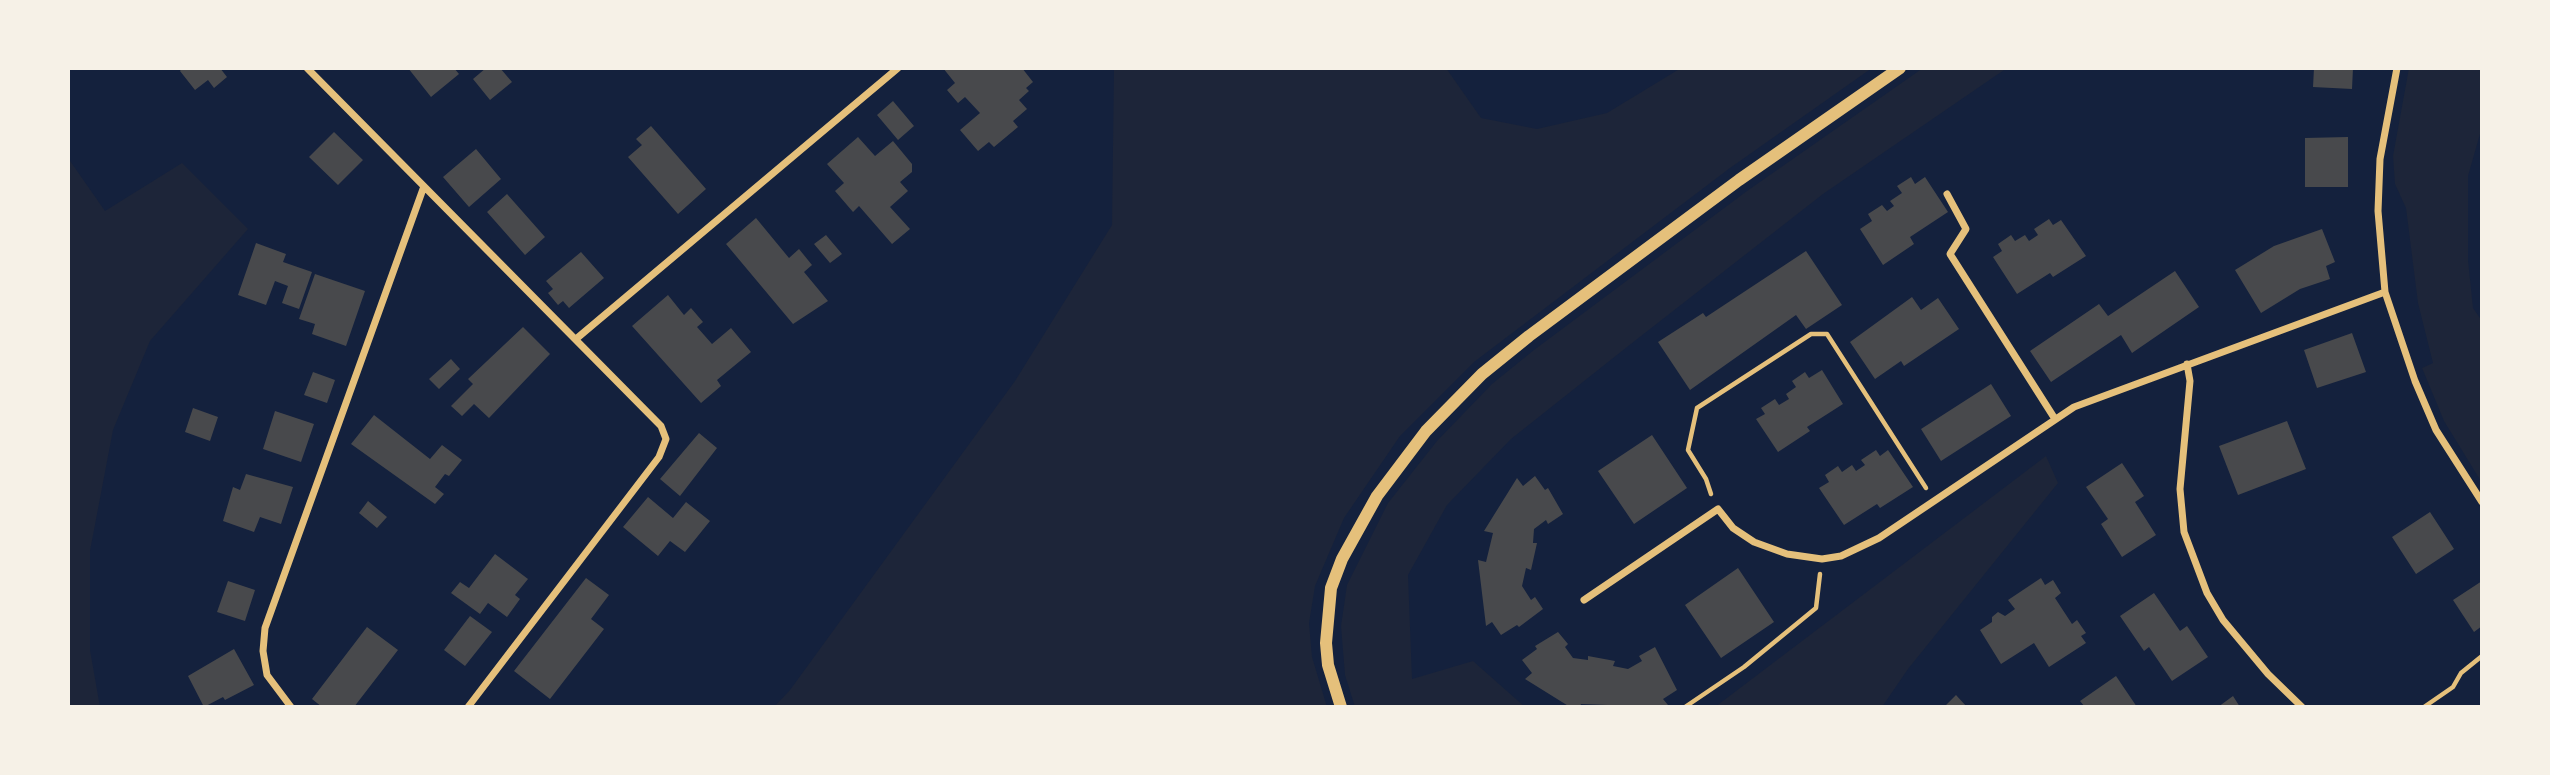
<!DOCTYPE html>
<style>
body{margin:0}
#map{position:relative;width:2550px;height:775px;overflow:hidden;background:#14213d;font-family:"Titillium Web",sans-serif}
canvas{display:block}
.frame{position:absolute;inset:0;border:70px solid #f6f1e7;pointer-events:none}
</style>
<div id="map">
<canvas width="2550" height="775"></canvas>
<div class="frame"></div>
</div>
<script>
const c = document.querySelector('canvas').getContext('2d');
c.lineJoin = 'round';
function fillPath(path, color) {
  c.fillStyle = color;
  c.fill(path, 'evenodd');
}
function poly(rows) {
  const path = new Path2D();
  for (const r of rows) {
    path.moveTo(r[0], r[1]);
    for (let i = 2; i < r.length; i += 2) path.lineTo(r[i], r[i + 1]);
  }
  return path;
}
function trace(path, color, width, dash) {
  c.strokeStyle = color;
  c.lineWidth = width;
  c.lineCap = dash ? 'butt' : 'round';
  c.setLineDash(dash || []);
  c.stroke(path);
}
const green = poly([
 [1114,68,1446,68,1481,118,1537,129,1607,113,1681,68,1872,68,1730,168,1474,362,1400,436,1344,518,1315,586,1309,623,1312,657,1327,707,774,707,790,690,1015,381,1112,225],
 [1923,68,2007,68,1823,194,1627,347,1511,439,1447,505,1408,575,1412,679,1473,661,1525,707,1355,707,1345,675,1341,626,1347,585,1388,503,1437,441,1492,384,1534,350,1747,191],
 [2409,68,2482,68,2482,127,2468,176,2468,260,2473,308,2482,321,2482,483,2444,421,2422,368,2433,363,2418,303,2406,208,2395,184,2393,156],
 [68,158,105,211,182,163,248,229,150,341,113,430,90,551,90,650,100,707,68,707],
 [2046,456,2058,483,1908,669,1882,707,1715,707]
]);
const building = poly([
 [182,68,220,68,227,77,214,88,208,80,195,90,180,71],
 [408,68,454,68,459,74,431,97],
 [486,68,500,68,512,82,490,100,473,79],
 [943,68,1022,68,1033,82,1026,88,1029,91,1019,100,1027,109,1013,121,1018,127,994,147,989,142,978,151,960,130,980,113,965,97,958,103,947,90,955,83],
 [2314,68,2353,68,2352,89,2313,87],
 [893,101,914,126,898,140,877,115],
 [651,126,706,189,678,214,628,157,642,145,636,139],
 [334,132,363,160,338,185,309,157],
 [858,137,875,156,893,141,912,164,912,172,900,182,908,191,890,207,910,229,892,244,859,206,853,212,835,191,844,183,827,164],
 [2348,137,2348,187,2305,187,2305,138],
 [476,149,501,179,469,207,443,177],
 [1911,177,1915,184,1925,177,1948,212,1910,237,1914,244,1883,265,1860,229,1872,221,1868,214,1882,205,1887,211,1894,206,1890,201,1902,193,1897,186],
 [507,194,545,237,525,255,487,212],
 [756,218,789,258,799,249,812,265,804,272,828,301,793,324,726,244],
 [2049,219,2053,225,2061,220,2086,256,2053,277,2050,273,2017,294,1993,257,2002,251,1998,244,2011,235,2015,241,2025,235,2029,241,2038,235,2034,229],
 [2322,229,2335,262,2326,266,2330,279,2300,289,2261,313,2235,270,2274,246],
 [826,235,842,254,830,263,814,244],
 [256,243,286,254,283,262,312,272,299,309,282,303,288,286,275,281,266,305,238,295],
 [1806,251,1842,305,1806,329,1796,315,1690,390,1658,342,1703,313,1706,317],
 [581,252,604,278,569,308,563,301,558,305,548,293,553,289,546,281],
 [2175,271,2199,307,2132,353,2121,335,2051,382,2030,351,2099,304,2108,316],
 [315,274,365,291,346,346,312,334,315,324,299,319],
 [668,295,684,315,691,308,703,322,697,327,712,344,731,328,751,352,717,380,721,386,701,403,632,326],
 [1912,297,1921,310,1938,298,1959,329,1904,366,1901,361,1875,379,1850,342],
 [523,327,550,354,489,418,474,404,462,416,451,406,473,384,468,379],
 [2352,333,2366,372,2317,388,2304,350],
 [451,359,460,369,439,389,429,379],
 [1822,370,1843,404,1807,427,1810,431,1778,452,1756,419,1765,414,1761,408,1775,399,1779,405,1789,399,1786,394,1796,387,1792,381,1805,372,1809,378],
 [313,372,335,380,327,403,304,395],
 [1991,384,2011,416,1941,461,1921,429],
 [193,408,218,417,210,441,185,432],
 [275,411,314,424,301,462,263,449],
 [374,415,430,459,442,445,462,460,449,476,445,474,435,487,444,494,435,504,351,444],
 [2287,421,2306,469,2238,495,2219,446],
 [699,433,717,448,680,496,660,479],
 [1652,435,1687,488,1634,524,1598,471],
 [1876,450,1880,456,1888,450,1913,487,1880,508,1877,504,1844,525,1819,488,1829,482,1825,475,1838,466,1842,472,1852,465,1856,471,1865,465,1861,460],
 [2122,463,2144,496,2135,502,2156,535,2122,557,2101,524,2108,519,2086,487],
 [246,474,293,487,281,524,260,517,254,532,223,521,233,487,240,490],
 [1535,476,1545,490,1548,488,1563,514,1548,524,1546,520,1534,529,1533,543,1537,543,1531,570,1526,568,1522,586,1531,600,1535,597,1543,609,1519,627,1517,625,1501,635,1492,622,1486,626,1478,560,1486,562,1493,533,1484,531,1517,478,1523,486],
 [648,497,673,518,686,502,710,521,685,552,670,541,658,556,623,527],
 [368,501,387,517,377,528,359,513],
 [2430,512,2454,549,2416,574,2392,537],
 [495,554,528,579,515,595,520,599,507,617,488,603,480,614,451,593,460,582,469,588],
 [1738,568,1774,622,1721,658,1685,605],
 [586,578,609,595,591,619,604,629,550,699,514,671],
 [2041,578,2045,585,2053,580,2061,593,2055,598,2072,624,2077,620,2086,633,2081,636,2086,643,2049,667,2034,643,2001,664,1980,630,1992,622,1992,617,1998,612,2005,616,2015,609,2008,600],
 [228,581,255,590,245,621,217,612],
 [2482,581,2482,626,2474,632,2453,600],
 [2154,593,2180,631,2187,626,2208,657,2172,681,2149,647,2144,651,2120,616],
 [470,616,492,632,465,666,444,650],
 [367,627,398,650,354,707,322,707,312,699],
 [1558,632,1568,644,1565,647,1573,658,1588,660,1588,656,1615,661,1613,666,1628,669,1642,661,1639,656,1655,647,1677,690,1663,699,1668,705,1659,707,1581,704,1580,707,1570,707,1525,679,1532,673,1522,660,1537,649,1535,646],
 [234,649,254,685,225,700,223,697,204,707,188,676],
 [2116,676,2137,707,2085,707,2080,701],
 [1956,695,1967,707,1944,707],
 [2233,696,2240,707,2218,707]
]);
const path = poly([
 [1711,494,1706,479,1688,450,1697,408,1811,334,1827,334,1926,488],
 [1685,707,1744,667,1816,608,1820,574],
 [2424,707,2453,687,2461,673,2482,656]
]);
const minor = poly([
 [307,68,661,426,666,439,659,457,468,707],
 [2397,68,2380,159,2378,211,2385,292,2415,381,2436,430,2482,502],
 [1947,194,1966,229,1950,254,2055,419],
 [576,339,898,68],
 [2187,364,2190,381,2180,489,2184,532,2207,593,2223,620,2268,674,2302,707],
 [1584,600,1718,509,1733,528,1754,542,1787,554,1822,559,1841,556,1879,538,2074,407,2385,292],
 [291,707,267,675,263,651,265,628,423,189]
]);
const tertiary = poly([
 [1341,707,1328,665,1326,643,1331,588,1342,559,1377,496,1426,431,1482,374,1529,336,1739,180,1900,68]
]);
fillPath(green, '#1d2539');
fillPath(building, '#48494c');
trace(path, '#e5c07b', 4.5);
trace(minor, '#e5c07b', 7);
trace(tertiary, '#e5c07b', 12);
</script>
